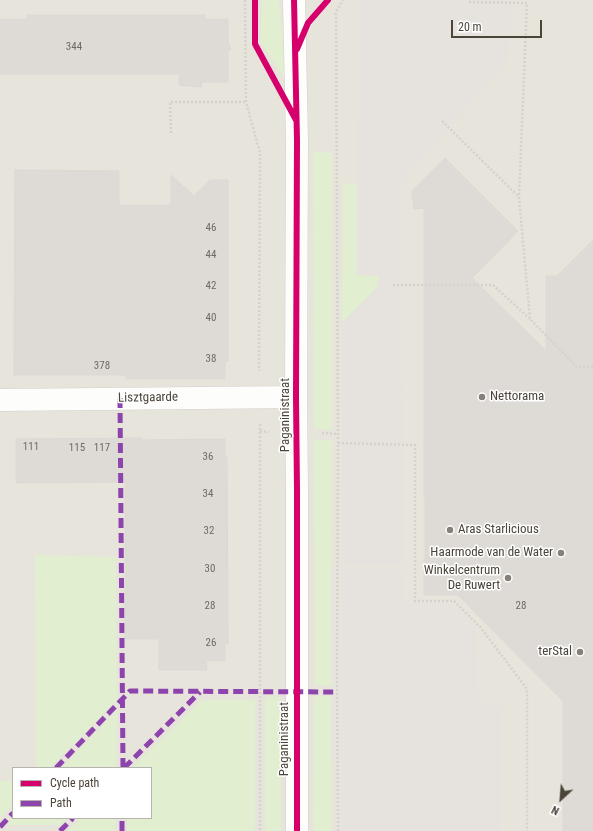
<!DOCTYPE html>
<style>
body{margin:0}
#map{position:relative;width:593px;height:831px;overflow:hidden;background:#f4f2ee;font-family:"Roboto Condensed",sans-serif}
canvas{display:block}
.legend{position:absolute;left:12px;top:767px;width:140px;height:52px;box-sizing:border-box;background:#fff;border:1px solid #b7b4b0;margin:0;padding:5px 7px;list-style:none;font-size:12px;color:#4b4439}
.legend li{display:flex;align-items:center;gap:8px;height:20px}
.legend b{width:20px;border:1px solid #b7b4b0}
.north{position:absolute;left:541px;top:779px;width:40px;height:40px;-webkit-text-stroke:3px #fff;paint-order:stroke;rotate:206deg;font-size:11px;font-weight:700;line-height:16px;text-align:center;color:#4b4439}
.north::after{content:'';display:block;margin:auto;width:14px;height:18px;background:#4b4439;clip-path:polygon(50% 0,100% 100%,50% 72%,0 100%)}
.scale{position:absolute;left:451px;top:20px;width:91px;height:18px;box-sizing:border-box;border:2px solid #4b4439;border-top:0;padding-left:5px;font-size:12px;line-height:14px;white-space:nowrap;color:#4b4439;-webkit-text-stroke:3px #fff;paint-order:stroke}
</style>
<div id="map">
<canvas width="593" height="831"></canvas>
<ul class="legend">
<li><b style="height:5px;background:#d6006c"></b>Cycle path</li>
<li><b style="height:5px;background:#8e44ad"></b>Path</li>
</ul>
<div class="north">N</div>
<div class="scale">20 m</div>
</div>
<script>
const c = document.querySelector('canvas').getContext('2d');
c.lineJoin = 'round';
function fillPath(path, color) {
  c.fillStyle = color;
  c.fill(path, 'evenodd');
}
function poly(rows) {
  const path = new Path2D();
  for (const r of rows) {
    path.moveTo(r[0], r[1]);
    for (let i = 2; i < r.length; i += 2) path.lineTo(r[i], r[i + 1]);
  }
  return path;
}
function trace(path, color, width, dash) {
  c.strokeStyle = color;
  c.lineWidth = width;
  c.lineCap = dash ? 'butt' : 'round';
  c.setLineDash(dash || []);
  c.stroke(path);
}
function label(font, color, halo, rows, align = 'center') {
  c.font = font + ' "Roboto Condensed",sans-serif';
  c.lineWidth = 3;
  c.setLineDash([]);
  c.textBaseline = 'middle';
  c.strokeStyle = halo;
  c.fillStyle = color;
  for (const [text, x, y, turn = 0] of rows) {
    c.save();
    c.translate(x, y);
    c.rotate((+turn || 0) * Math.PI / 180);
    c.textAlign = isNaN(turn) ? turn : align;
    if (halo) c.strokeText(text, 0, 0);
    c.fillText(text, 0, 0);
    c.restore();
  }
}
const residential = poly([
 [0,0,593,0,593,831,0,831],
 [13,768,151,768,151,818,13,818]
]);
const green = poly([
 [262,0,279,0,287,82,260,41],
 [313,152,332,153,332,430,314,429],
 [343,183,357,184,357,275,379,275,378,284,377,288,342,323],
 [314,440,332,440,331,685,315,686],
 [35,555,116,557,117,700,50,768,36,768],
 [331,696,332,831,313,831,314,697],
 [265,697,280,697,281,831,265,831],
 [202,700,255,700,255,831,127,831,127,818,151,818,151,768,131,768],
 [117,711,116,767,116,768,61,768],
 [0,781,13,781,13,805,0,818],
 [13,817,13,818,67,818,60,825,6,825],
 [81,818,116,818,116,831,68,831]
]);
const parking = poly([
 [358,0,511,0,508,60,401,184,404,565,342,565,342,323,377,288,378,284,379,276,357,275,357,184],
 [342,569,403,570,404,605,453,603,476,628,478,705,501,705,500,831,339,831]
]);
const building = poly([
 [27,15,205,15,205,19,228,19,228,42,231,49,228,52,228,82,202,82,201,87,179,85,179,74,0,74,0,19,27,19,27,15],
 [445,158,518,231,472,278,546,351,546,276,557,276,593,240,593,831,563,831,563,701,458,595,424,595,424,560,425,559,425,497,424,497,424,208,414,209,412,191,445,158],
 [15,170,119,171,119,205,171,205,171,175,194,196,210,180,228,180,228,361,225,361,225,379,126,379,126,375,14,375,15,170],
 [141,438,141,440,225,439,225,457,227,457,228,644,225,643,225,661,206,661,207,670,159,670,159,639,125,639,125,482,16,483,16,439,141,438]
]);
const path = poly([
 [245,0,246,102,260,153,259,371],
 [469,2,527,3,519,197,530,319,577,367,593,367],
 [442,121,519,197],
 [171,133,170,102,246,102],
 [393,285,493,285,530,319],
 [260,424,260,831],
 [260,431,269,432],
 [322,433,338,434],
 [338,443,415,445,415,601,454,601,481,628,527,689,527,831],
 [338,831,337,675,338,443,336,12,343,0]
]);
const minor = poly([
 [294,0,297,140,296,397,297,490,297,831],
 [0,400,296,397]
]);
const quiet = poly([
 [120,398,123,768],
 [56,768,130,691,337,692],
 [124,768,200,692],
 [0,827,13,813],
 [60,831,73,818],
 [122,831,122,818]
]);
const cycleway = poly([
 [255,0,255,44,296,120],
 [294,0,297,140,296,397,297,490,297,831],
 [297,49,308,23,328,0]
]);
const markers = [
 [482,397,4,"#868178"],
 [450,530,4,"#868178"],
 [561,553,4,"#868178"],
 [508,578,4,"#868178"],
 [580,652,4,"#868178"]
];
const numberNames = [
 ["344",74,47],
 ["46",211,228],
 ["44",211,255],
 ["42",211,286],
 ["40",211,318],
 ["38",211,359],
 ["378",102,366],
 ["111",31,447],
 ["115",77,448],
 ["117",102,448],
 ["36",208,457],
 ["34",208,494],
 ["32",209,531],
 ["30",210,569],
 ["28",210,606],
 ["28",521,606],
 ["26",211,643]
];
const poiNames = [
 ["Nettorama",490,397,"left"],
 ["Aras Starlicious",458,530,"left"],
 ["Haarmode van de Water",553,553],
 ["Winkelcentrum",500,571],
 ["De Ruwert",500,586],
 ["terStal",572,652]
];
const streetNames = [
 ["Lisztgaarde",148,398,-1],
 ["Paganinistraat",286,415,-90],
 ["Paganinistraat",285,739,-90]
];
fillPath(residential, '#e7e4dc');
fillPath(green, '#e1eecf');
fillPath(parking, '#e6e3df');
fillPath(building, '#dedbd6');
trace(building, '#dcd9d4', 1);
trace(minor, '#d2d0cb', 23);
trace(path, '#d3d2cc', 2.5, [2, 2]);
trace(minor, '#fdfdfc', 22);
trace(quiet, '#8e44ad', 5, [10, 5]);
trace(cycleway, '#d6006c', 6);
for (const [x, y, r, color] of markers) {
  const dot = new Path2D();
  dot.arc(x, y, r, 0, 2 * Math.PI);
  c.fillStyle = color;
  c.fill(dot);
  trace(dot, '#fff', 1.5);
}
label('11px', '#706a61', null, numberNames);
label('13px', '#4b4439', '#fff', poiNames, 'right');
label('13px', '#4b4439', '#fff', streetNames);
</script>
